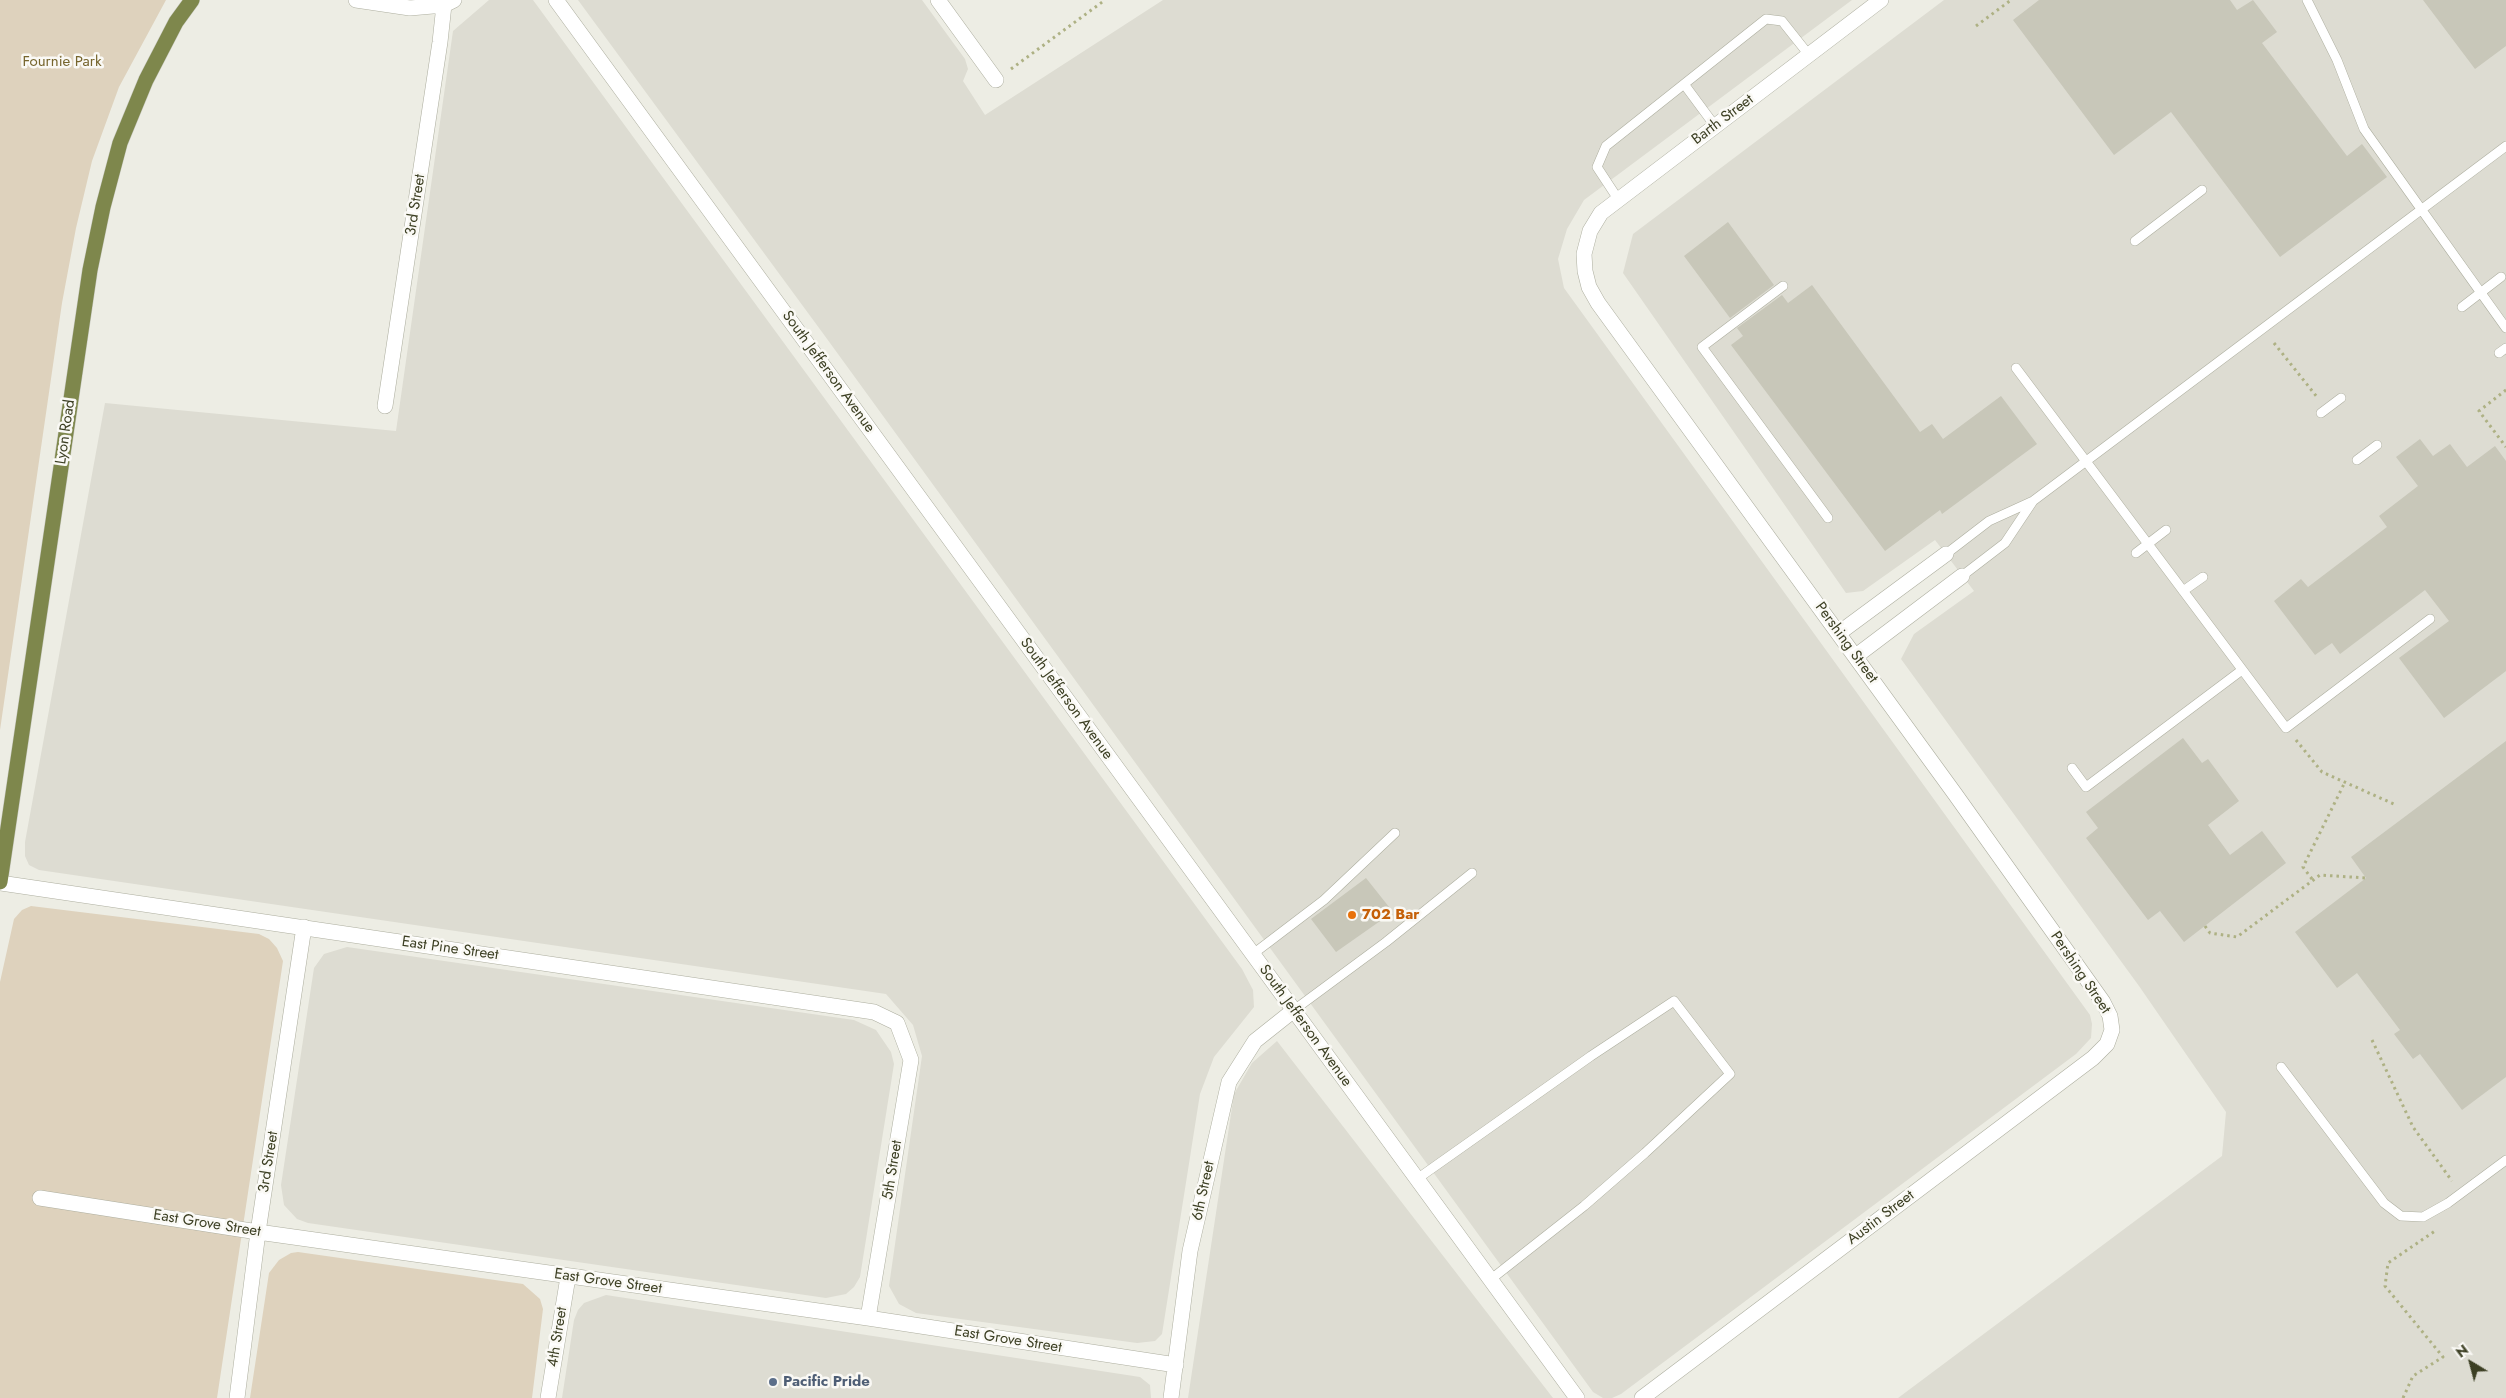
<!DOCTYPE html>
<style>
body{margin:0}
#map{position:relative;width:2506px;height:1398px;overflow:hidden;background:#edede4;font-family:Jost,sans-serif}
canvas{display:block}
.north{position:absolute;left:2446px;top:1338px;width:50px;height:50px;-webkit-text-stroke:4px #faf9f5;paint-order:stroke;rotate:323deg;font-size:14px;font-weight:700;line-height:20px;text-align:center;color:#3c3f23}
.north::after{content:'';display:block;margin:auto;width:18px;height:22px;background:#3c3f23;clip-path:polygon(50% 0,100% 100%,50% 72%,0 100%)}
</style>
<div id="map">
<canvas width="2506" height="1398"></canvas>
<div class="north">N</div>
</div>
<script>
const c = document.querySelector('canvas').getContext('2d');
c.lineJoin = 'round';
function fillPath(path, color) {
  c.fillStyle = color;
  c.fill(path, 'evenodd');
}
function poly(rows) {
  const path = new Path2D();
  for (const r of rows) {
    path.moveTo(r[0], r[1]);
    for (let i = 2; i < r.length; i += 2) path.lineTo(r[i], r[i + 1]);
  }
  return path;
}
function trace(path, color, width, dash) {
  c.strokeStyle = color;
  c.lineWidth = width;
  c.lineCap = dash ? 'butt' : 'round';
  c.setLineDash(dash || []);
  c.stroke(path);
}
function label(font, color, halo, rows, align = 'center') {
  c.font = font + ' Jost,sans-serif';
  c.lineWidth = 5;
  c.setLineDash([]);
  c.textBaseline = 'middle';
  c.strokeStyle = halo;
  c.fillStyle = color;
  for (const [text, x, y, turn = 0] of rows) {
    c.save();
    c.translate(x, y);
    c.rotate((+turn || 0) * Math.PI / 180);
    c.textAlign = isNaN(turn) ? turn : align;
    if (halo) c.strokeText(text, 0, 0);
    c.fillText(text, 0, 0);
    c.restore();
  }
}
const built = poly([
 [489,0,533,0,1242,969,1253,990,1254,1007,1214,1057,1200,1094,1162,1334,1155,1341,1137,1343,916,1313,899,1304,889,1286,922,1056,913,1025,886,994,39,870,29,865,25,856,25,842,105,403,396,431,453,31],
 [578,0,922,0,965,59,968,69,963,81,985,115,1163,0,1852,0,1584,200,1567,229,1558,259,1564,288,2090,1015,2092,1024,2091,1038,2076,1054,1621,1394,1612,1398,1603,1398,1593,1392,822,332],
 [1944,0,2506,0,2506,1398,1898,1398,2222,1156,2226,1112,2139,986,1901,659,1914,634,1974,591,1935,540,1863,591,1846,593,1623,273,1633,234],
 [347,947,854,1020,876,1030,891,1052,894,1064,860,1277,854,1287,846,1294,826,1298,308,1223,297,1219,284,1205,281,1185,314,968,324,954],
 [1277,1041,1553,1398,1188,1398,1234,1094,1252,1063],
 [606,1295,1140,1377,1150,1385,1151,1398,562,1398,574,1320,578,1310,584,1303]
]);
const green = poly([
 [0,0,166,0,119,87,92,161,76,228,62,303,0,730],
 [31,906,259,934,269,939,277,948,283,961,217,1398,0,1398,0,982,14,919,22,910],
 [298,1252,523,1284,540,1299,543,1309,532,1398,250,1398,269,1273,279,1260,291,1253]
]);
const building = poly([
 [2039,0,2230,0,2237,10,2253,0,2277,32,2262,43,2347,156,2362,144,2387,177,2280,257,2171,112,2114,155,2013,20],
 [2423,0,2506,0,2506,46,2475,69],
 [1728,222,1774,285,1730,318,1684,256],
 [1812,285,1920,432,1932,424,1943,439,2001,396,2037,444,1942,514,1940,510,1885,551,1731,345,1743,336,1737,328,1782,295,1788,303],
 [2420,439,2433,456,2450,444,2467,467,2495,446,2506,461,2506,671,2444,718,2399,658,2449,621,2425,590,2340,654,2332,643,2315,655,2274,601,2301,579,2308,587,2387,527,2379,516,2418,486,2396,457],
 [2183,738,2202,763,2208,759,2239,801,2208,825,2230,855,2262,831,2286,863,2184,942,2160,911,2148,920,2086,838,2098,828,2086,812],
 [2506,741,2506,1077,2462,1110,2420,1054,2413,1059,2394,1034,2400,1030,2357,973,2337,988,2295,932,2366,878,2351,857],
 [1366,878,1393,912,1336,952,1311,919]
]);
const path = poly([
 [1976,26,2011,0],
 [1011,69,1105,0],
 [2274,343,2317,397],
 [2506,390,2479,411,2506,447],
 [2296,740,2322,772,2396,805],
 [2312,879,2303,867,2345,782],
 [2205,926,2210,933,2237,937,2320,875,2366,878],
 [2372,1040,2413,1127,2452,1181],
 [2403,1398,2413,1376,2443,1357,2385,1286,2388,1263,2435,1231]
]);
const service = poly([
 [2307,0,2337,60,2364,129,2506,328],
 [1684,84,1715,126],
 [1618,199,1597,167,1606,146,1766,19,1782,21,1809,55],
 [2135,241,2202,190],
 [1783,286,1702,347,1828,518],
 [2462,307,2501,277],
 [2499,353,2506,348],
 [2016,368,2286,728,2430,619],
 [2321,413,2341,398],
 [2357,460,2377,445],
 [2136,553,2166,530],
 [1946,554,1989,521,2033,501,2506,146],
 [1962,576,2005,543,2033,501],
 [2183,591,2203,577],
 [2072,768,2086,787,2242,670],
 [1253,954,1324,900,1395,833],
 [1294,1010,1386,942,1472,873],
 [2281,1067,2384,1203,2401,1216,2423,1217,2448,1203,2506,1160],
 [1417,1179,1591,1056,1674,1001,1730,1074,1645,1153,1584,1206,1490,1280]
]);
const minor = poly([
 [356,0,410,8,444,5,454,0],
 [556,0,1577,1398],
 [938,0,996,80],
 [385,406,440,42,444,5],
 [1839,633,1946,554],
 [1856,656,1962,576],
 [0,883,874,1012,897,1023,911,1060,868,1318],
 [40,1198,258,1232,868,1318,1176,1365],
 [237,1398,258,1232,304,927],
 [548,1398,568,1277],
 [1171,1398,1190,1251,1229,1082,1255,1041,1294,1010],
 [1642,1398,2093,1058,2107,1044,2112,1030,2110,1016,2103,1002,1955,794,1598,303,1589,287,1585,271,1584,254,1590,231,1601,213,1881,0]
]);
const trunk = poly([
 [0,882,90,270,103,207,120,143,146,80,176,22,192,0]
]);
const markers = [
 [1352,915,5,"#e8710a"],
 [773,1382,5,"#5c6f8a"]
];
const parkNames = [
 ["Fournie Park",62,62]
];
const streetNames = [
 ["Barth Street",1723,120,-37],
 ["3rd Street",416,205,-81],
 ["South Jefferson Avenue",828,372,54],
 ["Lyon Road",66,432,-82],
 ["Pershing Street",1846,643,54],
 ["South Jefferson Avenue",1066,699,54],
 ["East Pine Street",450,949,8],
 ["Pershing Street",2080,973,56],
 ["South Jefferson Avenue",1305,1026,54],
 ["3rd Street",269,1162,-81],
 ["5th Street",893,1170,-81],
 ["6th Street",1204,1191,-78],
 ["Austin Street",1881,1218,-37],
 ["East Grove Street",207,1224,9],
 ["East Grove Street",608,1282,8],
 ["4th Street",558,1337,-81],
 ["East Grove Street",1008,1340,9]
];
const foodNames = [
 ["702 Bar",1362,915]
];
const serviceNames = [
 ["Pacific Pride",783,1382]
];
fillPath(built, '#dddcd2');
fillPath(green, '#ded2bd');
fillPath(building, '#c8c7b9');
trace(service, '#adae9f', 10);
trace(minor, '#adae9f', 16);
trace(trunk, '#c8c9c1', 16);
trace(path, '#aeb184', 3, [2.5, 4]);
trace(service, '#fff', 9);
trace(minor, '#fff', 15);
trace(trunk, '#7e874c', 15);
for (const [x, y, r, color] of markers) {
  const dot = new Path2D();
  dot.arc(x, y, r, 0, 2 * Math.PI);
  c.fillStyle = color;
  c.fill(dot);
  trace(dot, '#faf9f5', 2);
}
label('15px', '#76652d', '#faf9f5', parkNames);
label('15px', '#3c3f23', '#faf9f5', streetNames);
label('bold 15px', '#c56008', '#faf9f5', foodNames, 'left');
label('bold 15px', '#4e5e75', '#faf9f5', serviceNames, 'left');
</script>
